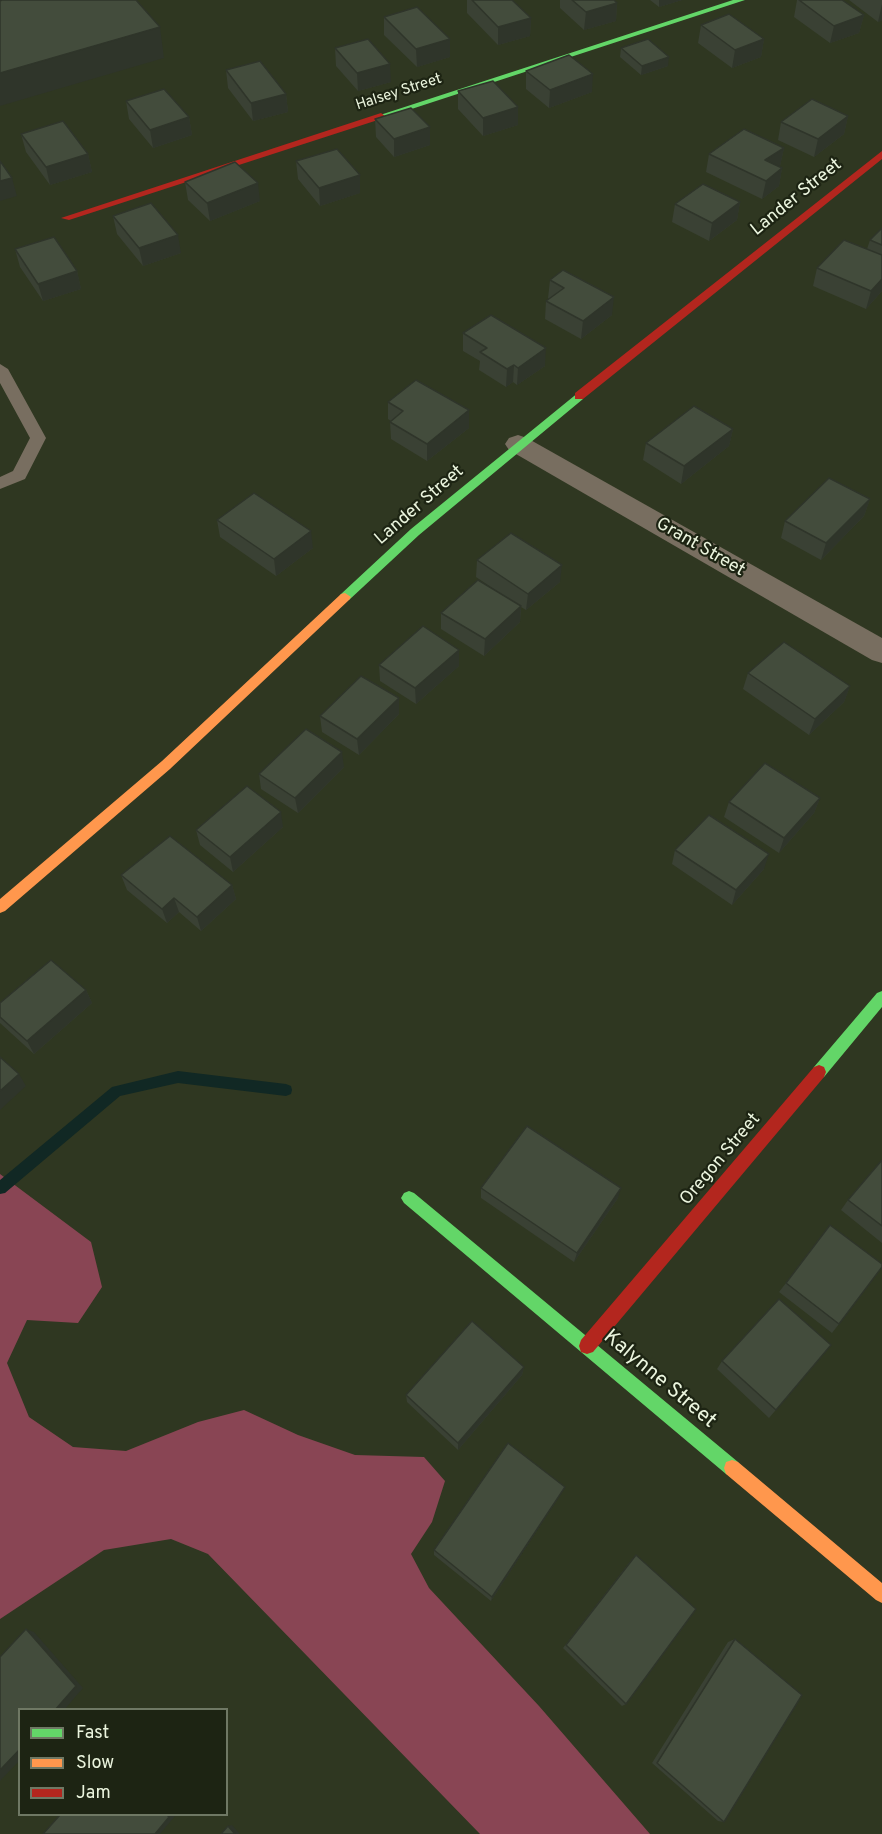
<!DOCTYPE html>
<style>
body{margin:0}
#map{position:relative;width:882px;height:1834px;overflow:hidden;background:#2f3721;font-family:Overpass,sans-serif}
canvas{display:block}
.legend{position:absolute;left:18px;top:1708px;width:210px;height:108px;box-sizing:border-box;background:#1d2413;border:2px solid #6f7864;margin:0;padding:8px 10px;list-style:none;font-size:18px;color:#ebf5de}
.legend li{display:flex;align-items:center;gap:12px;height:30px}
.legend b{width:30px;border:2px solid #6f7864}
</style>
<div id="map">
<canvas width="882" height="1834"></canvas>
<ul class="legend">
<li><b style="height:8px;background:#63d668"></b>Fast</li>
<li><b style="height:8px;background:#ff974d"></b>Slow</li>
<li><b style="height:8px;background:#b3261e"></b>Jam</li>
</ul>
</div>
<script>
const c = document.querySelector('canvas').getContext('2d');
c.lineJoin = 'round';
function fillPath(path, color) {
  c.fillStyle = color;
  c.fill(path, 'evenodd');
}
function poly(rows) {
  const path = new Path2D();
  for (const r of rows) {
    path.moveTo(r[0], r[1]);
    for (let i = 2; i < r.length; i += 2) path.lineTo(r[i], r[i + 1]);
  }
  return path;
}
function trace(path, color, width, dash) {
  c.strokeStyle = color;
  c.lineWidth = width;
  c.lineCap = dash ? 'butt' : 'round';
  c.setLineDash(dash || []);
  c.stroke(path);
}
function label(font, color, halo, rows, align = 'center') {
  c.font = font + ' Overpass,sans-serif';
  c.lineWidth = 4.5;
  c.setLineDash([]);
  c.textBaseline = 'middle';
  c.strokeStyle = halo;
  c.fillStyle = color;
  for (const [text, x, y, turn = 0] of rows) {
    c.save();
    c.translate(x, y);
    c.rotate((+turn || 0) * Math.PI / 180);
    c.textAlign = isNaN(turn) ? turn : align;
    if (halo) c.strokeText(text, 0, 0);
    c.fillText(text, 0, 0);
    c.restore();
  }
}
const green = poly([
 [0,1174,91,1242,102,1287,78,1323,27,1320,7,1363,29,1417,73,1447,126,1451,198,1422,244,1410,298,1435,355,1455,424,1457,445,1481,432,1522,411,1554,429,1588,539,1706,650,1834,480,1834,208,1554,171,1539,104,1550,0,1619]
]);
const stream = poly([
 [178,1071,286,1084,291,1086,292,1090,291,1094,286,1096,178,1083,120,1096,5,1193,0,1194,0,1180,112,1087,178,1071]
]);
const lane = poly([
 [0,364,8,369,46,438,25,479,0,489,0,477,13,471,30,438,0,383,0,364]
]);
const street = poly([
 [518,435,527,438,882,638,882,663,872,660,509,450,505,444,509,438,518,435]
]);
const fast = poly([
 [733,0,745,0,384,118,377,116,733,0],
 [579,392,583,393,583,399,419,535,349,600,341,600,339,597,341,594,411,529,579,392],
 [882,991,882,1007,824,1077,819,1079,814,1077,812,1072,814,1067,877,993,882,991],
 [409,1191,414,1193,738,1462,740,1468,738,1474,732,1476,726,1474,404,1203,401,1198,404,1193,409,1191]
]);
const slow = poly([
 [345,593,351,597,349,600,170,769,5,911,0,913,0,899,162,761,341,594,345,593],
 [732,1460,738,1462,882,1583,882,1603,876,1600,726,1474,724,1468,726,1462,732,1460]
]);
const jam = poly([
 [381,113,385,116,384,118,69,220,61,218,381,113],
 [882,151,882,159,583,399,575,399,575,393,882,151],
 [819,1065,824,1067,826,1072,824,1077,593,1352,587,1354,581,1352,579,1346,581,1340,814,1067,819,1065]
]);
const wall = poly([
 [467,0,512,0,531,18,530,36,498,45,467,13],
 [560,0,614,0,617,3,616,21,584,30,560,8],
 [650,0,682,0,659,7],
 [797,0,842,0,864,15,859,33,830,43,794,17],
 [849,0,882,0,882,20,878,22],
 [384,17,450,39,450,57,417,67,384,35],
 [701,25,764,39,761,57,732,68,698,43],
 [335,48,391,82,358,91,336,66],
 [621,48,668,66,641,75,620,57],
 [226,70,286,94,288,112,253,121,228,88],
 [526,71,592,92,549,108,526,89],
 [458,91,518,107,518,125,483,136,458,109],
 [126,101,189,117,192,135,153,148,129,119],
 [848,116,844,134,814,157,778,140,781,122],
 [375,119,430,145,394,157,376,137],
 [21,134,88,154,92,172,50,185,26,152],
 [784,148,780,166,779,166,782,168,779,186,762,199,706,172,709,154],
 [296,161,360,175,360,193,320,206,298,179],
 [185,182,260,201,210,221,188,200],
 [740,202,737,220,709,241,672,222,675,204],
 [113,216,181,253,143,266,117,234],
 [882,228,882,291,866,309,813,286,817,268,867,249,870,240],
 [15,249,77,271,81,289,43,301,20,267],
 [550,280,612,315,581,339,545,319,546,301,549,299,548,298],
 [463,333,545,366,517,385,513,382,506,387,479,370,480,361,463,351],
 [388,402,469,428,427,461,391,439,390,422,391,421,388,419],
 [733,429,729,446,681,484,643,460,646,443],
 [870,499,864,516,821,560,781,538,785,521],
 [217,520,313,548,276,576,220,537],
 [477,560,560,582,526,610,521,607,520,622,484,656,441,629,441,613,501,594,476,577],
 [459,650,459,666,416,704,380,681,379,665],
 [748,673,850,686,844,702,809,735,743,689],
 [399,698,399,714,359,755,322,732,320,716],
 [344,767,298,813,261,789,259,774],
 [820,798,814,813,779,853,724,817,729,802],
 [283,827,233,872,200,845,196,830],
 [675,850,764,869,732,905,672,864],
 [121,875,232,885,236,899,201,931,179,912,167,923,127,890],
 [86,990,92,1003,34,1054,0,1023,0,1003],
 [882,1160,882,1243,841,1210,848,1200],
 [481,1188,618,1198,574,1262,481,1198],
 [786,1283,839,1324,832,1333,779,1292],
 [831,1345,769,1418,717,1369,722,1361],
 [524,1367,522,1375,458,1450,407,1402,406,1395],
 [562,1492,491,1601,434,1555,434,1550],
 [632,1559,626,1704,622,1706,563,1648],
 [735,1639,724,1822,718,1821,652,1763,728,1642]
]);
const shadedWall = poly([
 [659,0,682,0,659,7],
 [617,3,616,21,584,30,586,12],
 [882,4,882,20,878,22],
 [864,15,859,33,830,43,834,26],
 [531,18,530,36,498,45,498,27],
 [160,27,164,58,0,106,0,73],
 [450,39,450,57,417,67,416,49],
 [764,39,761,57,732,68,735,50],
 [669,57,668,66,641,75,642,66],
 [390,64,391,82,358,91,357,73],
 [593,74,592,92,549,108,550,90],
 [286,94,288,112,253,121,251,103],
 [518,107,518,125,483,136,483,118],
 [848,116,844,134,814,157,818,139],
 [189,117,192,135,153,148,150,130],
 [430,127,430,145,394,157,394,139],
 [784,148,780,166,762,178,765,160],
 [88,154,92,172,50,185,46,167],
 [782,168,779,186,762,199,766,181],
 [360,175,360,193,320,206,319,188],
 [12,178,17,196,0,201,0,181],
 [258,183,260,201,210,221,207,203],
 [740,202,737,220,709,241,712,223],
 [178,235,181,253,143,266,139,248],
 [77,271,81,289,43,301,38,284],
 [882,279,882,291,866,309,871,291],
 [614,297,612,315,581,339,583,321],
 [546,348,545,366,517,385,518,368],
 [514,365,513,382,506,387,507,369],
 [469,410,469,428,427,461,427,444],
 [733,429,729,446,681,484,684,466],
 [870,499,864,516,821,560,826,543],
 [311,531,313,548,276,576,274,559],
 [562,565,560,582,526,610,528,594],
 [521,606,520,622,484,656,485,639],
 [459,650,459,666,416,704,415,688],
 [850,686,844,702,809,735,815,719],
 [399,698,399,714,359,755,357,739],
 [342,752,344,767,298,813,295,798],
 [820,798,814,813,779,853,784,838],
 [281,812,283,827,233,872,230,857],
 [769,854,764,869,732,905,736,890],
 [232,885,236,899,201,931,197,917],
 [174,898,179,912,167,923,162,909],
 [86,990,92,1003,34,1054,27,1041],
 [19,1074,26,1086,0,1110,0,1091],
 [621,1188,618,1198,574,1262,577,1253],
 [524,1367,522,1375,458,1450,458,1443],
 [565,1487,562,1492,491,1601,492,1597],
 [26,1629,34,1632,83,1688,64,1710,55,1710],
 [20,1749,20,1760,0,1781,0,1770],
 [167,1815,174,1815,175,1816,160,1834,155,1834],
 [232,1825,240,1834,235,1834,228,1826]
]);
const building = poly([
 [2,0,136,0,160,27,0,73,0,1,2,0],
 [472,0,512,0,531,18,498,27,472,0],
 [572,0,614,0,617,3,586,12,572,0],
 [799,0,842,0,864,15,834,26,799,0],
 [417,7,450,39,416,49,384,17,417,7],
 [729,14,764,39,735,50,701,25,729,14],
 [368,39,390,64,357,73,335,48,368,39],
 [648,39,669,57,642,66,621,48,648,39],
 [569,55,593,74,550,90,526,71,569,55],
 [260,61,286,94,251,103,226,70,260,61],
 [493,81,518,107,483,118,458,91,493,81],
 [164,89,189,117,150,130,126,101,164,89],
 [812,99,848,116,818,139,781,122,812,99],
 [411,108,430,127,394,139,375,119,411,108],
 [63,121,88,154,46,167,21,134,63,121],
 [744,129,784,148,765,160,782,168,766,181,709,154,744,129],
 [337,149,360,175,319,188,296,161,337,149],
 [0,161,12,178,0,181,0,161],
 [235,162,258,183,207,203,185,182,235,162],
 [703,184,740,202,712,223,675,204,703,184],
 [151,203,178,235,139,248,113,216,151,203],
 [882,228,882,245,870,240,882,228],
 [54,237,77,271,38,284,15,249,54,237],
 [844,240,882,255,882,279,871,291,817,268,844,240],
 [563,270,614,297,583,321,546,301,564,288,550,280,563,270],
 [491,315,546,348,518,368,514,365,507,369,480,352,487,348,463,333,491,315],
 [416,380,469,410,427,444,390,422,403,411,388,402,416,380],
 [694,406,733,429,684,466,646,443,694,406],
 [829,478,870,499,826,543,785,521,829,478],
 [254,493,311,531,274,559,217,520,254,493],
 [511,533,562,565,528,594,477,560,511,533],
 [478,580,521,606,485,639,441,613,478,580],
 [423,626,459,650,415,688,379,665,423,626],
 [784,642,850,686,815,719,748,673,784,642],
 [361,676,399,698,357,739,320,716,361,676],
 [306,729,342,752,295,798,259,774,306,729],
 [765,763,820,798,784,838,729,802,765,763],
 [247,786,281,812,230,857,196,830,247,786],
 [709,815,769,854,736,890,675,850,709,815],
 [170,836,232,885,197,917,174,898,162,909,121,875,170,836],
 [51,960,86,990,27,1041,0,1017,0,1003,51,960],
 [0,1057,19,1074,0,1091,0,1057],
 [527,1126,621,1188,577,1253,481,1188,527,1126],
 [882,1160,882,1226,848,1200,882,1160],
 [830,1225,882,1264,882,1267,839,1324,786,1283,830,1225],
 [779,1299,831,1345,776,1410,722,1361,779,1299],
 [472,1321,524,1367,458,1443,406,1395,472,1321],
 [508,1443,565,1487,492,1597,434,1550,508,1443],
 [636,1555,696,1609,626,1704,566,1645,636,1555],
 [26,1629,76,1686,55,1710,20,1710,20,1749,0,1770,0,1657,26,1629],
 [735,1639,802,1695,724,1822,657,1763,735,1639],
 [60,1815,167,1815,169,1817,155,1834,43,1834,60,1815],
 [228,1826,235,1834,221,1834,228,1826]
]);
const farStreetnames = [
 ["Halsey Street",399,93,-18]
];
const streetNames = [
 ["Lander Street",797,198,-39],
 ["Lander Street",420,506,-41],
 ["Grant Street",700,548,30],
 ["Oregon Street",721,1160,-50]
];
const nearStreetnames = [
 ["Kalynne Street",659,1380,40]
];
fillPath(green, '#894554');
fillPath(stream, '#112824');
fillPath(lane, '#786e60');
fillPath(street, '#786e60');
fillPath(fast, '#63d668');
fillPath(slow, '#ff974d');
fillPath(jam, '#b3261e');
fillPath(wall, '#3a4134');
fillPath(shadedWall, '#2f352a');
fillPath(building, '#434c3c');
trace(building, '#2f352a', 1.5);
label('15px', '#ebf5de', '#1d2413', farStreetnames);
label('18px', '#ebf5de', '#1d2413', streetNames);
label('21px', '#ebf5de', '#1d2413', nearStreetnames);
</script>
